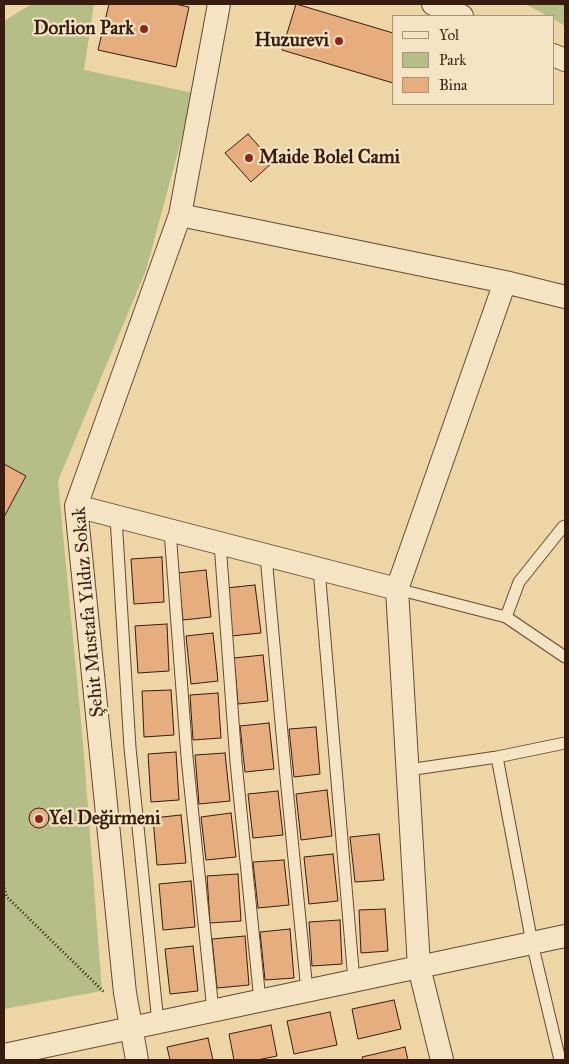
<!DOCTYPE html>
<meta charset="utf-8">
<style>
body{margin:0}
#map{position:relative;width:569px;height:1064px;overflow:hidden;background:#eed5a5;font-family:"IM FELL Great Primer",serif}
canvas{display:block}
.frame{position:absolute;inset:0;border:5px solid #371c0f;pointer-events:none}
.legend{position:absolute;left:392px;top:15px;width:162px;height:90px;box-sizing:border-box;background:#f4e4c4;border:1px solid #a8947c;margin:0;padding:6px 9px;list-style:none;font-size:15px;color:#371c0f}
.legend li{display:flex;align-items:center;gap:10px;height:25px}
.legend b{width:25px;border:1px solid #a8947c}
</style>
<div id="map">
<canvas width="569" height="1064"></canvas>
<div class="frame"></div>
<ul class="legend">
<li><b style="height:6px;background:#f4e4c4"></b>Yol</li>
<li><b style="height:14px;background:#b6be88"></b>Park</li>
<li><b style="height:14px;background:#e6ad7f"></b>Bina</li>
</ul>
</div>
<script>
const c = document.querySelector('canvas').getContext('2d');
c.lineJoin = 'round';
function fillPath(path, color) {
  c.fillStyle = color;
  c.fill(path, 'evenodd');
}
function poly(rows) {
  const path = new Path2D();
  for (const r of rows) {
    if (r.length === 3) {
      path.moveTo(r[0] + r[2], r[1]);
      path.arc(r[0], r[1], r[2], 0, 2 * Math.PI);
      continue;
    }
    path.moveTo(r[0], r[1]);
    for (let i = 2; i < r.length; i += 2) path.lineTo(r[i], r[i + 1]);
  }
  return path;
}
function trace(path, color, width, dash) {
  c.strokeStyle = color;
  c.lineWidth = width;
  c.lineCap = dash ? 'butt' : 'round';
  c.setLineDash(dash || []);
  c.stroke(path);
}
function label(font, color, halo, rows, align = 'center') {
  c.font = font + ' "IM FELL Great Primer",serif';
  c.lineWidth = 4.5;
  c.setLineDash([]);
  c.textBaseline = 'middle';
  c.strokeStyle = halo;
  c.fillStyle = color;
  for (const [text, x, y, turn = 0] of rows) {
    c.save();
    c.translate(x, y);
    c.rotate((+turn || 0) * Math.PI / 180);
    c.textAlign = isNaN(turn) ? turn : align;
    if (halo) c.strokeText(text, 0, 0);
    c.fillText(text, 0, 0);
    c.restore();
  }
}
const green = poly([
 [39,4,94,4,84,70,194,93,146,270,58,481,83,743,102,991,4,1009,4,21,30,5],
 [525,4,565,4,565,26,553,19,553,16,548,16]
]);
const building = poly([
 [109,4,175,4,189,7,176,67,98,50,109,4],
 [296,4,393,33,393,83,282,50,296,4],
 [248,134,273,162,251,182,225,153,248,134],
 [4,464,26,476,4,517,4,464],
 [162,557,164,602,134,604,131,559,162,557],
 [206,570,211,617,183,620,178,573,206,570],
 [255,585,261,633,231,636,226,588,255,585],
 [167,624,169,671,138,673,135,626,167,624],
 [213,633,218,681,191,684,186,636,213,633],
 [263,655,268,701,238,704,234,658,263,655],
 [171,690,174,735,144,737,142,691,171,690],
 [218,693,221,738,193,740,190,695,218,693],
 [269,723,274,769,245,772,240,726,269,723],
 [316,727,320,774,294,777,289,729,316,727],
 [176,752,179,800,151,802,148,754,176,752],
 [225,753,230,801,199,804,195,755,225,753],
 [327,790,332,836,301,840,296,794,327,790],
 [278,791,283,835,253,838,248,794,278,791],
 [39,818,10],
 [231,813,236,857,206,860,201,817,231,813],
 [181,815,186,863,157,865,153,818,181,815],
 [379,834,384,880,355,882,350,837,379,834],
 [333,854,338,901,309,904,304,857,333,854],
 [284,860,289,905,258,908,253,862,284,860],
 [238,874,241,921,210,923,207,876,238,874],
 [191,881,195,927,163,930,159,884,191,881],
 [385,909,388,951,361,953,359,910,385,909],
 [340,920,342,964,312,966,309,922,340,920],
 [290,929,294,978,265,980,260,932,290,929],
 [245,936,249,985,217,988,212,939,245,936],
 [193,946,198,991,170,994,165,949,193,946],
 [394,1000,401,1029,358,1039,352,1009,394,1000],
 [330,1012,337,1045,294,1054,287,1021,330,1012],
 [271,1025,277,1056,257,1060,234,1060,229,1034,271,1025],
 [208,1038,213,1060,170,1060,167,1047,208,1038],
 [405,1047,408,1060,363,1060,362,1057,405,1047]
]);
const path = poly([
 [4,888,7,897,105,993]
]);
const lane = poly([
 [116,517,130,748,158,1023],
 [170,531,187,757,213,1011],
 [220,543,236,762,260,1001],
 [266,556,285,767,307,991],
 [319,569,354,981],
 [397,589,506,617,565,657],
 [506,617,519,582,563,527,565,526],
 [497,757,532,943,560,1060],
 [408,770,497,757,565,743]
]);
const street = poly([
 [433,4,462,16],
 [553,55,565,60],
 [180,215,505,282],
 [76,506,397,589,505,282,565,297],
 [397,589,419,967,442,1060],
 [4,1055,565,936],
 [137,1060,125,993,76,506,180,215,219,4]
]);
const markers = [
 [144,29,5,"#8f2418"],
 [339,41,5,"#8f2418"],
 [249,158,5,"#8f2418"],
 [39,819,5,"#8f2418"]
];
const poiNames = [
 ["Dorlion Park",134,29],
 ["Huzurevi",329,41],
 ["Maide Bolel Cami",259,158,"left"],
 ["Yel Değirmeni",49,819,"left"]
];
const streetNames = [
 ["Şehit Mustafa Yıldız Sokak",89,612,-95]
];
fillPath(green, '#b6be88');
fillPath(building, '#e6ad7f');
trace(building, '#371c0f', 1);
trace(lane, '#654a34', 13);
trace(street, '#654a34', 24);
trace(path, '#371c0f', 3, [1, 2.5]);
trace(lane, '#f4e4c4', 11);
trace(street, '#f4e4c4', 22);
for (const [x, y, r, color] of markers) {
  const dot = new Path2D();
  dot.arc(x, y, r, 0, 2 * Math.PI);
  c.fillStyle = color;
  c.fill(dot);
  trace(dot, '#f4e4c4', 2);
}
label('bold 19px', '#371c0f', '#f4e4c4', poiNames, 'right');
label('19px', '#371c0f', '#f4e4c4', streetNames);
</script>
